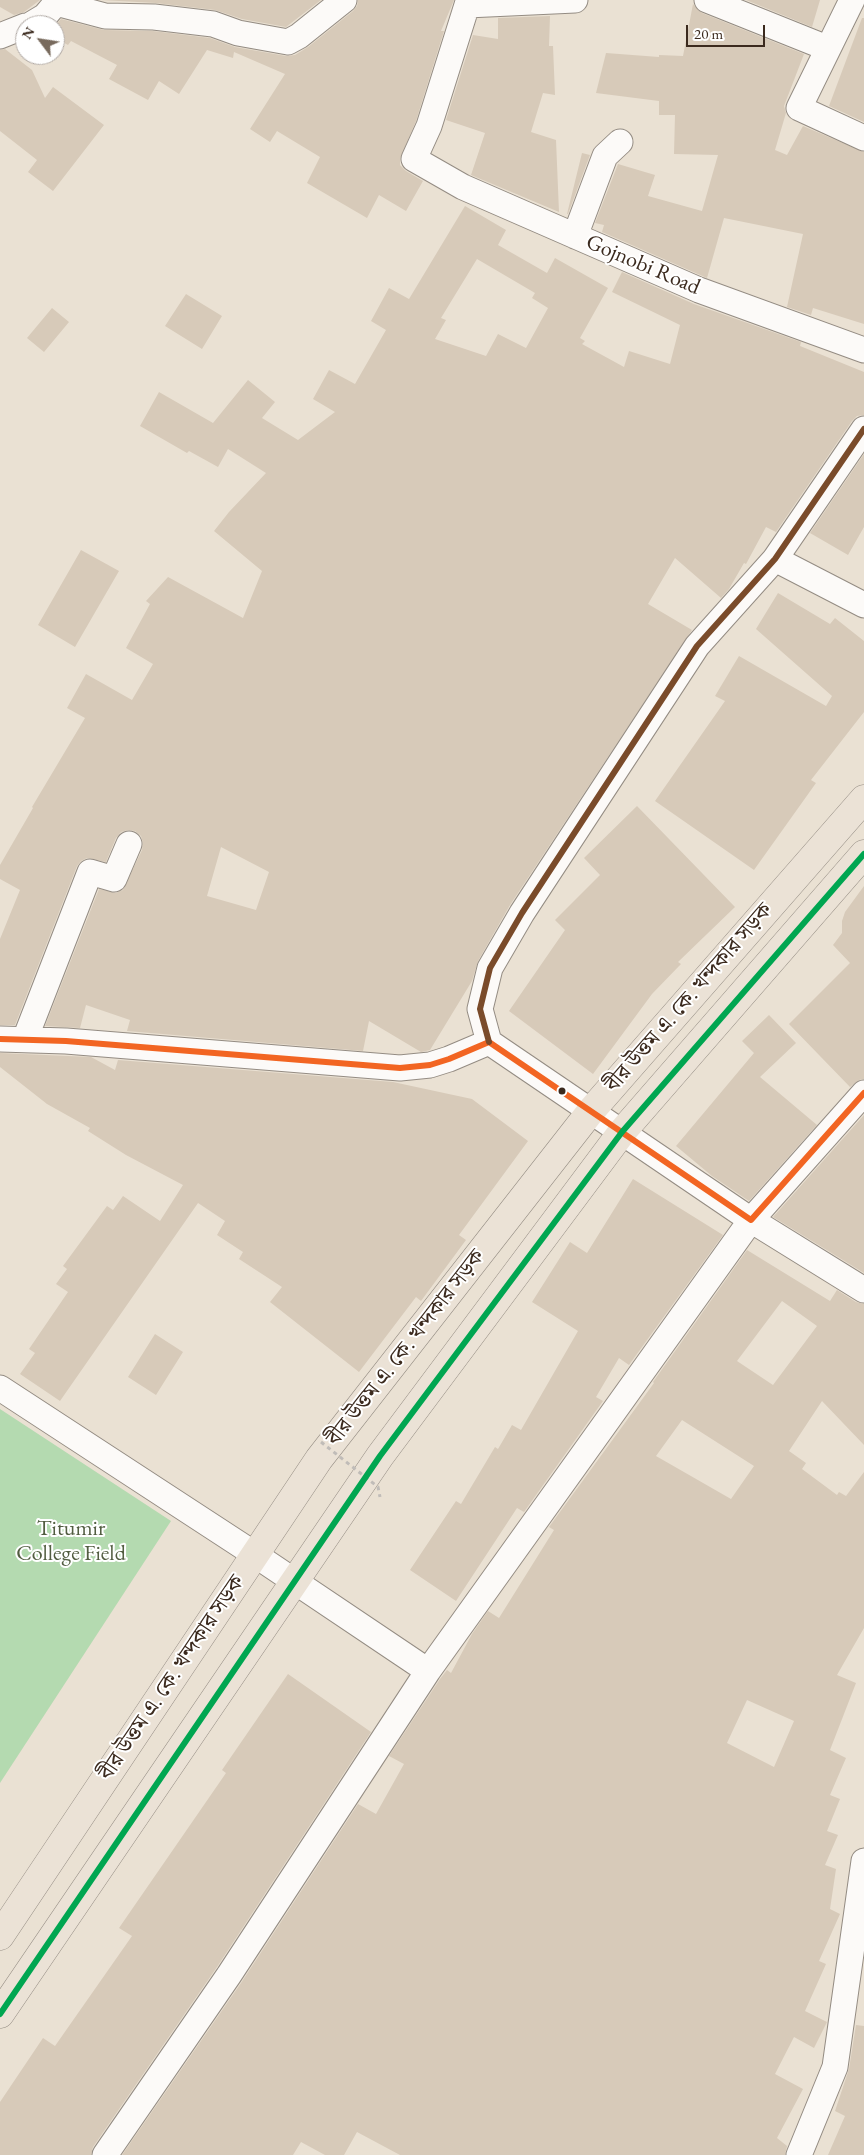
<!DOCTYPE html>
<meta charset="utf-8">
<style>
body{margin:0}
#map{position:relative;width:864px;height:2155px;overflow:hidden;background:#eae1d3;font-family:"EB Garamond",serif}
canvas{display:block}
.north{position:absolute;left:15px;top:15px;width:50px;height:50px;box-sizing:border-box;background:#fff;border:1px solid #b1aaa5;border-radius:50%;rotate:301deg;font-size:14px;font-weight:700;line-height:20px;text-align:center;color:#3b2a1e}
.north::after{content:'';display:block;margin:auto;width:18px;height:22px;background:#786a5d;clip-path:polygon(50% 0,100% 100%,50% 72%,0 100%)}
.scale{position:absolute;left:686px;top:25px;width:79px;height:22px;box-sizing:border-box;border:2px solid #3b2a1e;border-top:0;padding-left:6px;font-size:15px;line-height:18px;white-space:nowrap;color:#3b2a1e;-webkit-text-stroke:4px #fff;paint-order:stroke}
</style>
<div id="map">
<canvas width="864" height="2155"></canvas>
<div class="north">N</div>
<div class="scale">20 m</div>
</div>
<script>
const c = document.querySelector('canvas').getContext('2d');
c.lineJoin = 'round';
function fillPath(path, color) {
  c.fillStyle = color;
  c.fill(path, 'evenodd');
}
function poly(rows) {
  const path = new Path2D();
  for (const r of rows) {
    path.moveTo(r[0], r[1]);
    for (let i = 2; i < r.length; i += 2) path.lineTo(r[i], r[i + 1]);
  }
  return path;
}
function trace(path, color, width, dash) {
  c.strokeStyle = color;
  c.lineWidth = width;
  c.lineCap = dash ? 'butt' : 'round';
  c.setLineDash(dash || []);
  c.stroke(path);
}
function label(font, color, halo, rows, align = 'center') {
  c.font = font + ' "EB Garamond","Noto Serif Bengali",serif';
  c.lineWidth = 4;
  c.setLineDash([]);
  c.textBaseline = 'middle';
  c.strokeStyle = halo;
  c.fillStyle = color;
  for (const [text, x, y, turn = 0] of rows) {
    c.save();
    c.translate(x, y);
    c.rotate((+turn || 0) * Math.PI / 180);
    c.textAlign = isNaN(turn) ? turn : align;
    if (halo) c.strokeText(text, 0, 0);
    c.fillText(text, 0, 0);
    c.restore();
  }
}
const green = poly([
 [0,1409,171,1521,0,1783]
]);
const building = poly([
 [0,0,40,0,24,12,14,15,0,7],
 [101,0,321,0,286,27,242,19,215,10,156,3],
 [358,0,454,0,441,31,444,31,416,121,400,159,400,165,406,171,423,181,406,211,379,195,367,218,307,183,320,157,277,131,270,142,250,129,285,74,234,52,233,58,207,50,179,94,159,81,148,100,109,79,117,65,71,41,68,45,55,38,55,26,61,19,104,30,153,31,210,38,235,47,286,56,295,55,308,47,353,11,357,6],
 [746,0,820,0,812,27],
 [693,4,702,13,804,54,784,106,786,113,775,150,787,155,803,126,864,152,864,324,813,308,811,315,787,307,803,234,724,218,707,278,602,232,604,225,595,223,618,164,655,175,648,196,702,211,718,155,674,154,675,115,659,115,659,101,596,93,606,53,659,57,659,55,683,56],
 [550,16,549,46,553,46,555,95,543,93,531,132,556,140,559,212,471,175,485,133,446,120,473,35,498,39,498,18],
 [862,18,864,18,864,122,829,106],
 [5,49,32,70,45,98,53,87,104,125,53,191,28,172,37,160,0,131,0,50],
 [582,153,590,155,568,214,567,214],
 [465,206,506,230,498,245,547,273,555,258,608,288,580,338,585,341,582,344,624,367,629,351,670,364,680,325,612,292,622,272,694,304,801,342,800,346,864,372,864,415,857,416,852,421,776,532,766,527,746,564,744,563,729,589,721,598,675,558,648,604,692,630,510,905,478,961,472,981,430,1050,421,1052,369,1021,363,1051,127,1031,130,1020,86,1005,80,1028,45,1026,99,889,116,893,123,890,142,850,143,843,141,836,135,831,128,830,121,832,116,838,106,862,87,858,81,861,77,866,15,1025,0,1025,0,939,20,890,0,879,0,865,33,808,32,807,85,718,67,708,86,674,132,700,153,664,126,648,150,604,146,601,168,577,243,618,262,571,214,531,229,512,266,473,228,449,218,467,189,451,187,453,140,426,159,392,213,423,248,380,275,402,262,418,298,440,335,412,313,399,329,370,355,384,386,330,371,321,389,288,409,299],
 [477,259,535,293,532,298,548,308,526,348,498,334,486,356,435,339,446,320,441,318],
 [221,847,269,872,256,910,207,896],
 [186,294,222,316,202,349,165,326],
 [52,308,69,322,44,352,27,338],
 [864,454,864,527,848,555,810,533],
 [81,550,119,571,75,647,38,625],
 [778,593,830,624,835,618,864,641,864,712,811,780,816,783,754,870,655,801,725,701,715,696,739,656,826,706,832,696,756,629],
 [637,806,735,907,678,962,681,964,652,994,593,1074,509,1011,565,930,555,920,600,875,584,858],
 [864,886,864,1079,859,1080,850,1087,789,1024,850,963,833,945,842,933,842,921,845,912],
 [769,1015,796,1043,760,1077,817,1125,749,1201,712,1176,676,1146,754,1053,742,1041],
 [0,1053,91,1057,115,1070,118,1060,393,1082,472,1099,528,1141,459,1235,466,1240,421,1301,416,1297,359,1372,270,1302,282,1287,239,1259,243,1252,217,1235,225,1221,198,1203,60,1401,20,1374,35,1353,29,1349,68,1292,56,1284,67,1269,63,1266,107,1206,113,1210,123,1196,160,1221,183,1185,126,1155,88,1131,90,1128,47,1104,0,1067],
 [864,1115,864,1273,773,1217],
 [633,1179,723,1235,629,1365,619,1358,596,1397,603,1401,524,1512,517,1508,456,1601,410,1570,456,1501,461,1504,495,1447,498,1449,512,1425,521,1430,578,1331,532,1302,570,1242,587,1253],
 [747,1250,830,1301,837,1290,856,1302,864,1304,864,1445,822,1401,789,1451,806,1463,802,1469,837,1495,839,1492,846,1496,864,1472,864,1628,837,1675,856,1683,830,1750,846,1758,830,1795,840,1799,827,1831,838,1835,825,1865,836,1869,830,1909,840,1914,819,1961,826,1964,805,2011,827,2022,814,2048,794,2037,775,2074,803,2089,777,2138,787,2146,785,2155,400,2155,357,2132,344,2155,325,2155,301,2142,293,2155,122,2155,241,1983,358,1804,376,1814,404,1764,389,1756,440,1679,447,1670,451,1673,472,1634,488,1611,499,1618,554,1530,549,1527,654,1383,653,1382],
 [782,1301,817,1326,773,1385,737,1361],
 [682,1420,754,1466,731,1499,656,1456],
 [747,1700,794,1721,774,1767,727,1743],
 [155,1334,183,1352,156,1395,128,1377],
 [288,1674,371,1732,217,1967,93,2147,91,2155,0,2155,0,2102,43,2038,55,2046,132,1936,119,1928,226,1773,222,1770],
 [856,2025,864,2026,864,2155,828,2155,845,2116,835,2111,849,2069]
]);
const minor = poly([
 [575,0,467,5,429,126,414,159,463,187,699,290,864,350],
 [707,0,827,48],
 [852,0,799,108,864,138],
 [30,25,45,16,56,3,105,16,154,17,213,24,238,33,288,42,299,36,344,0],
 [0,36,25,26],
 [575,236,605,156,620,142],
 [775,559,864,605],
 [0,1039,66,1041,400,1068,430,1065,449,1059,489,1042,751,1220,864,1093],
 [25,1039,90,872,114,879,129,844],
 [489,1042,480,1009,490,968,522,913,697,646,775,559,864,429],
 [0,1388,242,1546,428,1671],
 [105,2155,229,1975,428,1671,751,1220,864,1290],
 [799,2155,835,2067,864,1861]
]);
const major = poly([
 [0,1936,319,1459,591,1111,864,799],
 [0,2014,380,1456,622,1132,864,854]
]);
const pathBridge = poly([
 [321,1442,378,1487,380,1497]
]);
const bus1 = poly([
 [0,1039,66,1041,400,1068,430,1065,449,1059,489,1042,751,1220,864,1093]
]);
const bus2 = poly([
 [489,1042,480,1009,490,968,522,913,697,646,775,559,864,429]
]);
const bus3 = poly([
 [0,2014,380,1456,622,1132,864,854]
]);
const markers = [
 [562,1091,4.5,"#3b2a1e"]
];
const streetNames = [
 ["Gojnobi Road",643,265,23],
 ["বীর উত্তম এ. কে. খন্দকার সড়ক",689,998,-49],
 ["বীর উত্তম এ. কে. খন্দকার সড়ক",406,1348,-52],
 ["বীর উত্তম এ. কে. খন্দকার সড়ক",172,1678,-56]
];
const parkNames = [
 ["Titumir",71,1529],
 ["College Field",71,1554]
];
fillPath(green, '#b4dab0');
fillPath(building, '#d7cab9');
trace(minor, '#948c83', 27);
trace(major, '#948c83', 29);
trace(minor, '#fcfaf8', 25);
trace(major, '#ebe2d6', 28);
trace(pathBridge, '#c0bcb8', 3, [4, 4]);
trace(bus1, '#f26522', 6);
trace(bus2, '#7a4b2a', 6);
trace(bus3, '#00a651', 6);
for (const [x, y, r, color] of markers) {
  const dot = new Path2D();
  dot.arc(x, y, r, 0, 2 * Math.PI);
  c.fillStyle = color;
  c.fill(dot);
  trace(dot, '#fff', 2);
}
label('22px', '#3b2a1e', '#fff', streetNames);
label('22px', '#525d41', '#fff', parkNames);
</script>
